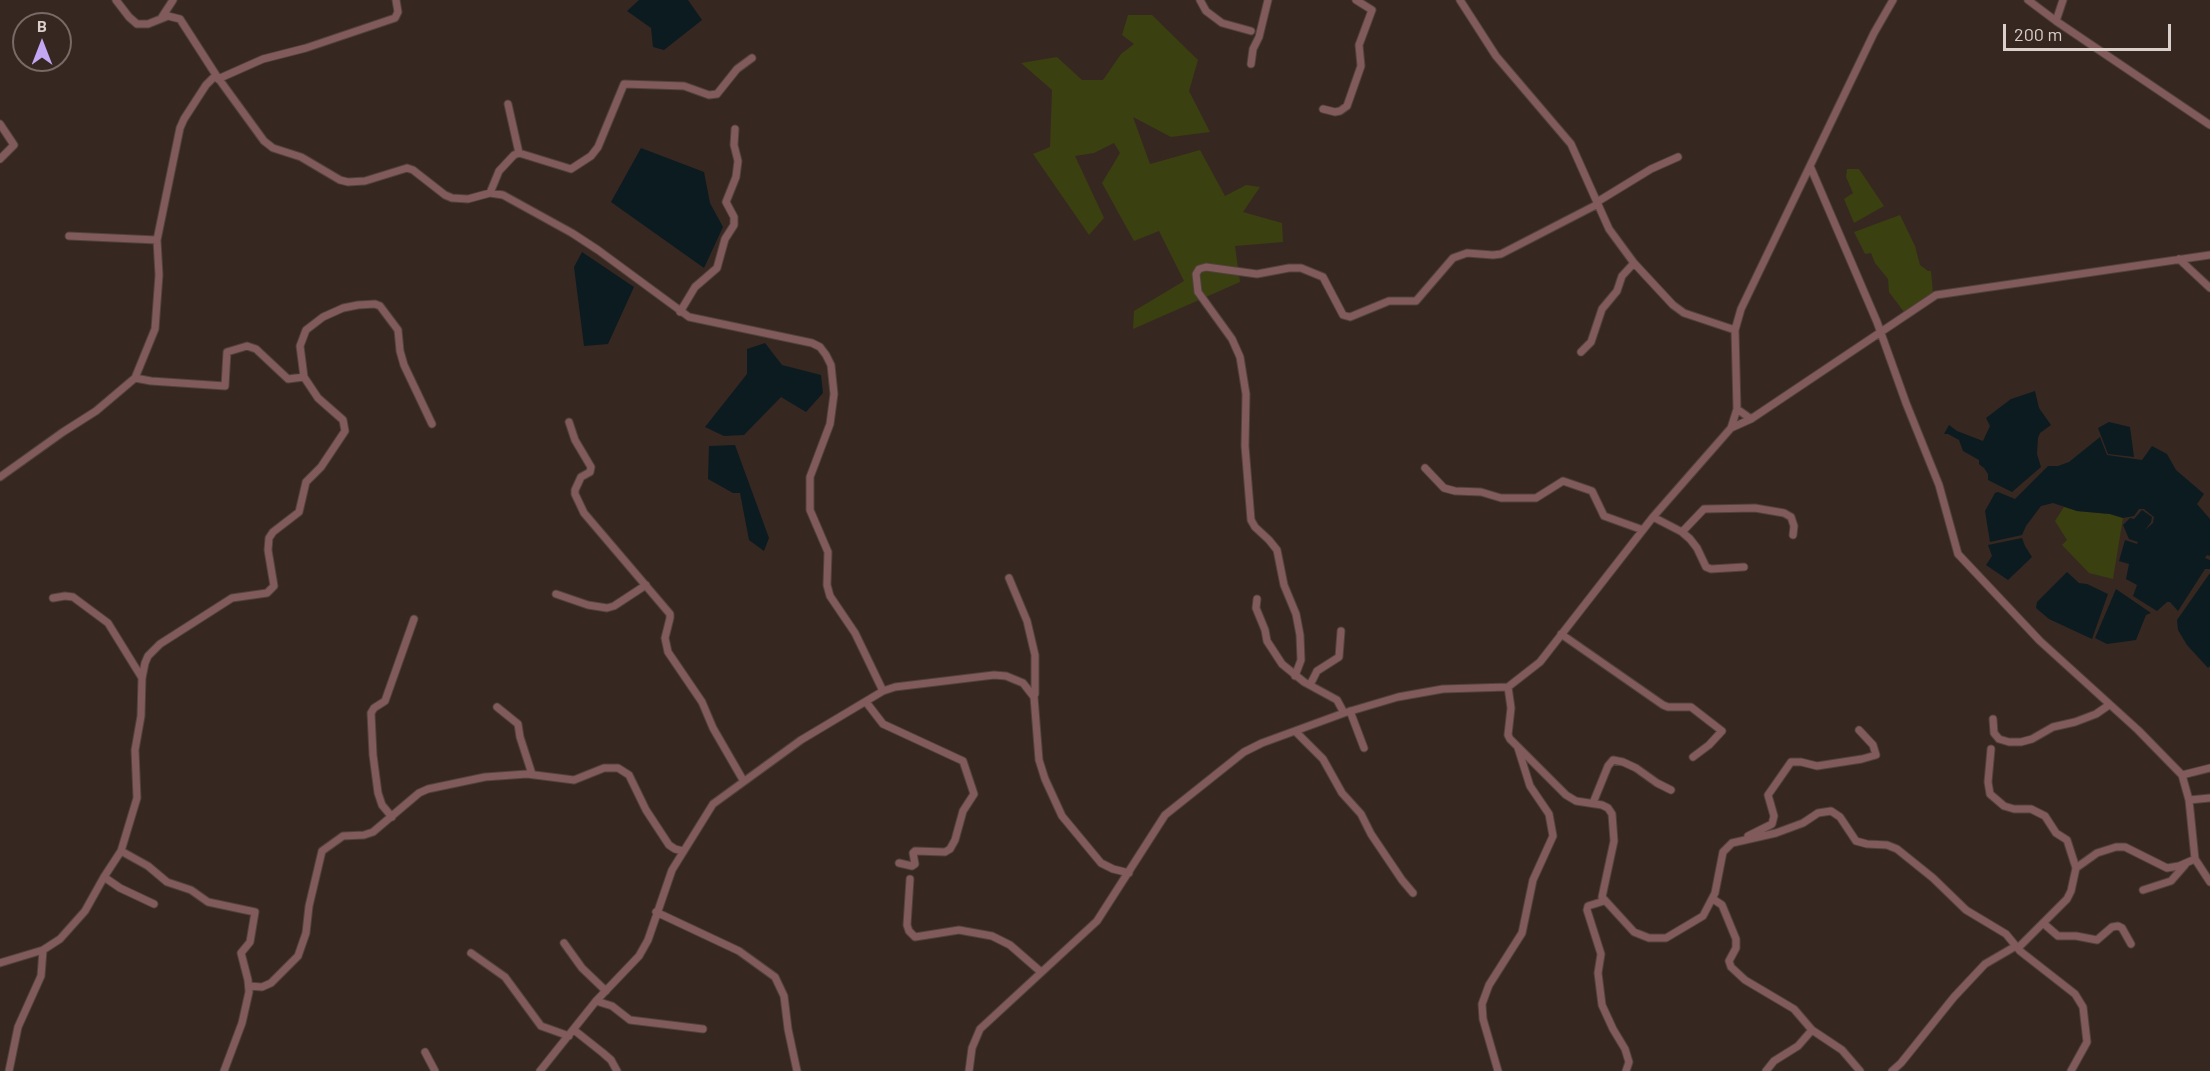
<!DOCTYPE html>
<style>
body{margin:0}
#map{position:relative;width:2210px;height:1071px;overflow:hidden;background:#372721;font-family:Barlow,sans-serif}
canvas{display:block}
.north{position:absolute;left:12px;top:12px;width:60px;height:60px;box-sizing:border-box;background:#372721;border:2px solid #786a65;border-radius:50%;rotate:0deg;font-size:16px;font-weight:700;line-height:24px;text-align:center;color:#dacfcb}
.north::after{content:'';display:block;margin:auto;width:21px;height:27px;background:#c3a7f2;clip-path:polygon(50% 0,100% 100%,50% 72%,0 100%)}
.scale{position:absolute;left:2003px;top:24px;width:168px;height:27px;box-sizing:border-box;border:3px solid #dacfcb;border-top:0;padding-left:8px;font-size:18px;line-height:21px;white-space:nowrap;color:#dacfcb;-webkit-text-stroke:4px #372721;paint-order:stroke}
</style>
<div id="map">
<canvas width="2210" height="1071"></canvas>
<div class="north">B</div>
<div class="scale">200 m</div>
</div>
<script>
const c = document.querySelector('canvas').getContext('2d');
c.lineJoin = 'round';
function fillPath(path, color) {
  c.fillStyle = color;
  c.fill(path, 'evenodd');
}
function poly(rows) {
  const path = new Path2D();
  for (const r of rows) {
    path.moveTo(r[0], r[1]);
    for (let i = 2; i < r.length; i += 2) path.lineTo(r[i], r[i + 1]);
  }
  return path;
}
function trace(path, color, width, dash) {
  c.strokeStyle = color;
  c.lineWidth = width;
  c.lineCap = dash ? 'butt' : 'round';
  c.setLineDash(dash || []);
  c.stroke(path);
}
const green = poly([
 [1128,15,1152,15,1198,60,1189,91,1210,132,1171,137,1133,117,1150,164,1200,150,1225,196,1246,185,1260,187,1243,212,1282,223,1283,242,1235,246,1240,282,1133,329,1134,311,1184,281,1159,231,1134,241,1102,183,1120,153,1114,143,1094,153,1075,156,1104,218,1089,235,1033,154,1050,147,1052,90,1021,63,1057,57,1082,80,1103,80,1121,54,1134,44,1122,35],
 [1847,169,1859,169,1884,206,1854,223,1844,199,1853,193,1846,177],
 [1900,215,1915,246,1920,265,1928,271,1931,271,1933,293,1904,312,1889,292,1888,279,1875,263,1871,253,1865,254,1854,232],
 [2064,507,2077,511,2110,514,2123,518,2113,579,2089,573,2062,545,2067,540,2055,521]
]);
const water = poly([
 [639,0,688,0,702,20,664,50,653,47,651,28,627,11],
 [641,148,704,172,710,203,723,227,704,268,611,202],
 [582,252,634,287,608,344,584,346,574,267],
 [765,343,782,365,821,375,823,393,806,412,781,397,744,435,724,436,705,427,747,374,747,349],
 [2035,391,2039,408,2051,425,2040,433,2038,438,2037,454,2041,467,2012,492,1988,480,1988,474,1984,468,1979,464,1979,460,1963,451,1959,440,1948,434,1944,434,1949,425,1957,431,1983,441,1990,426,1986,418,2011,399],
 [2109,422,2130,427,2134,457,2108,454,2098,428],
 [2100,437,2107,455,2142,460,2152,446,2167,454,2176,470,2204,494,2197,504,2210,519,2210,556,2207,555,2205,558,2210,560,2210,569,2205,569,2178,611,2170,602,2167,602,2157,611,2133,596,2137,585,2126,579,2129,564,2119,561,2125,540,2137,544,2138,542,2129,539,2123,525,2130,518,2134,519,2142,510,2152,517,2151,522,2145,530,2153,523,2154,517,2144,509,2139,509,2134,516,2123,518,2110,514,2077,511,2053,503,2041,506,2026,526,2022,535,1990,542,1985,511,1995,493,1998,492,2015,499,2048,466,2058,466,2069,462],
 [735,445,769,538,764,551,749,540,740,493,733,493,708,479,709,446],
 [2022,538,2025,546,2032,557,2008,580,1986,565,1992,556,1988,545],
 [2067,572,2079,583,2087,584,2108,594,2092,639,2049,619,2036,608,2037,602],
 [2210,573,2210,666,2208,668,2187,645,2178,630,2177,620],
 [2116,589,2151,613,2146,615,2136,640,2107,644,2095,638]
]);
const minor = poly([
 [116,0,129,17,137,24,148,24,168,16,180,19,216,75,264,141,273,148,301,157,340,180,348,182,365,181,407,168,413,170,445,195,452,198,468,199,490,193,503,195,572,233,598,250,689,317,812,343,820,347,826,355,831,365,834,394,830,424,810,477,810,510,828,552,827,585,830,596,855,633,883,691],
 [1200,0,1206,11,1222,23,1251,31],
 [1460,0,1496,56,1571,144,1609,229,1634,263,1673,305,1684,313,1735,330],
 [2028,0,2056,21,2210,125],
 [162,17,173,0],
 [2056,21,2063,0],
 [1251,64,1253,49,1259,37,1268,0],
 [218,79,263,59,306,48,395,18,398,12,396,0],
 [508,104,519,153],
 [1323,109,1335,112,1340,111,1347,106,1361,66,1359,45,1372,10,1356,0],
 [0,124,14,145,0,159],
 [1810,166,1877,322,1906,403,1939,485,1958,554,2040,641,2138,730,2182,775,2189,800,2195,859,2210,882],
 [490,193,499,171,514,155,519,153,571,169,591,156,598,147,624,84,684,86,709,95,717,94,737,69,752,58],
 [1597,202,1651,169,1678,157],
 [69,236,157,240],
 [2179,259,2210,288],
 [680,312,695,287,717,268,725,239,734,225,734,217,726,202,736,177,738,161,734,145,735,129],
 [1581,352,1591,342,1602,309,1617,291,1622,276,1634,263],
 [135,378,151,381,225,386,227,352,247,346,256,349,288,379,304,377],
 [1737,409,1751,419],
 [569,422,575,440,591,467,590,472,581,477,575,490,575,494,584,513,670,614,670,618,665,638,668,652,702,702,713,728,743,780],
 [1731,428,1751,419,1936,295,2210,255],
 [1425,468,1444,488,1455,491,1481,492,1501,498,1536,498,1563,481,1592,491,1604,516,1643,530],
 [0,477,63,432,96,411,135,378,155,329,159,275,157,240,180,128,184,119,206,85,216,75],
 [1653,517,1682,532,1690,539,1697,548,1706,567,1711,569,1744,567],
 [1682,532,1704,509,1755,508,1784,513,1791,517,1794,526,1793,535],
 [1009,578,1027,621,1035,655,1035,694],
 [556,594,588,605,607,608,614,606,646,585],
 [53,598,65,596,73,597,108,623,142,678],
 [1257,599,1256,608,1265,630,1267,641,1282,664,1304,682,1337,700,1344,713],
 [1561,634,1663,705,1668,707,1691,707,1722,731,1709,745,1693,757],
 [1295,676,1301,660,1300,635,1296,614,1284,585,1277,550,1269,540,1255,527,1251,520,1245,446,1246,394,1240,357,1232,339,1198,292,1196,274,1199,269,1206,267,1257,274,1289,268,1301,268,1323,277,1343,315,1350,317,1389,301,1416,301,1453,258,1467,253,1493,255,1501,254,1598,204],
 [1310,685,1317,671,1339,657,1341,631],
 [1508,687,1511,708,1508,735,1510,739,1566,795,1576,801,1602,805,1608,808,1612,814,1614,841,1602,897,1634,932,1649,938,1666,938,1703,916,1715,893,1723,852,1732,843,1776,833,1803,823,1818,813,1831,811,1840,817,1856,841,1867,844,1887,845,1897,849,1933,878,1966,910,2006,934,2020,951,2075,994,2083,1007,2087,1042,2071,1071],
 [866,702,883,724,963,761,974,794,963,811,955,840,950,849,945,852,915,851,913,853,915,864,912,866,899,863],
 [497,707,518,724,520,737,532,774],
 [1350,711,1364,748],
 [1993,719,1994,733,1999,739,2009,742,2021,742,2032,739,2053,727,2075,722,2096,714,2109,705],
 [1295,731,1323,759,1342,793,1361,814,1371,834,1402,880,1413,893],
 [1991,749,1988,782,1990,794,2004,806,2014,809,2031,809,2045,816,2056,833,2067,840,2076,868],
 [2182,775,2210,768],
 [2189,800,2210,798],
 [1593,803,1608,766,1613,760,1623,762,1636,768,1657,783,1671,790],
 [392,817,382,805,378,793,373,755,371,713,374,708,385,701,414,619],
 [1748,836,1772,824,1774,816,1768,795,1791,762,1801,762,1817,766,1862,759,1876,755,1873,745,1859,730],
 [121,851,148,866,167,882,191,890,208,902,255,912,250,942,241,953,248,980,249,992,242,1023,224,1071],
 [104,877,120,888,154,904],
 [910,879,907,925,909,931,915,937,959,930,992,936,1010,945,1041,972],
 [2143,890,2171,881,2185,865],
 [1713,899,1722,905,1736,939,1736,948,1729,961,1731,967,1745,980,1794,1009,1812,1030,1842,1050,1860,1071],
 [1604,901,1588,906,1587,910,1601,954,1598,973,1602,1005,1613,1029,1625,1049,1629,1062,1626,1071],
 [656,912,739,951,775,977,784,996,788,1029,797,1071],
 [2043,923,2058,936,2076,936,2097,940,2112,927,2118,926,2122,928,2131,944],
 [564,943,582,968,606,991],
 [2018,948,2067,899,2071,891,2076,868,2097,853,2116,847,2125,847,2167,868,2179,866,2195,859],
 [471,953,505,977,541,1026,569,1036],
 [0,963,43,950,60,939,85,911,104,877,121,851,137,798,135,750,141,716,142,678,145,663,148,656,160,644,232,598,267,593,274,586,268,550,269,538,273,532,299,512,306,482,321,467,345,431,343,420,318,398,304,377,300,346,306,330,323,317,343,308,358,305,375,304,380,306,398,330,400,351,404,365,432,424],
 [249,986,262,987,271,983,298,956,306,933,309,906,322,851,343,836,364,835,373,832,419,793,428,789,485,777,527,774,574,780,604,768,618,768,629,775,646,810,669,845,675,849,683,851],
 [596,1001,612,1006,630,1020,703,1029],
 [574,1030,603,1053,611,1060,617,1071],
 [425,1052,435,1071],
 [9,1071,18,1027,41,976,43,950],
 [540,1071,596,1001,639,956,648,940,672,870,713,804,801,740,883,691,895,687,994,675,1006,676,1023,683,1034,697,1039,760,1045,779,1062,816,1101,863,1113,869,1129,873],
 [969,1071,972,1048,980,1029,1097,921,1165,815,1244,752,1262,743,1344,713,1398,697,1443,689,1508,687,1540,662,1653,517,1731,428,1737,409,1735,330,1741,309,1874,33,1893,0],
 [1498,1071,1483,1019,1482,1004,1489,985,1522,933,1533,880,1553,836,1549,814,1530,786,1518,748],
 [1766,1071,1774,1061,1798,1046,1812,1030],
 [1892,1071,1901,1063,1954,997,1985,964,2016,946]
]);
fillPath(green, '#3a4010');
fillPath(water, '#0c1b20');
trace(minor, '#51423c', 9);
trace(minor, '#815a5b', 7);
</script>
